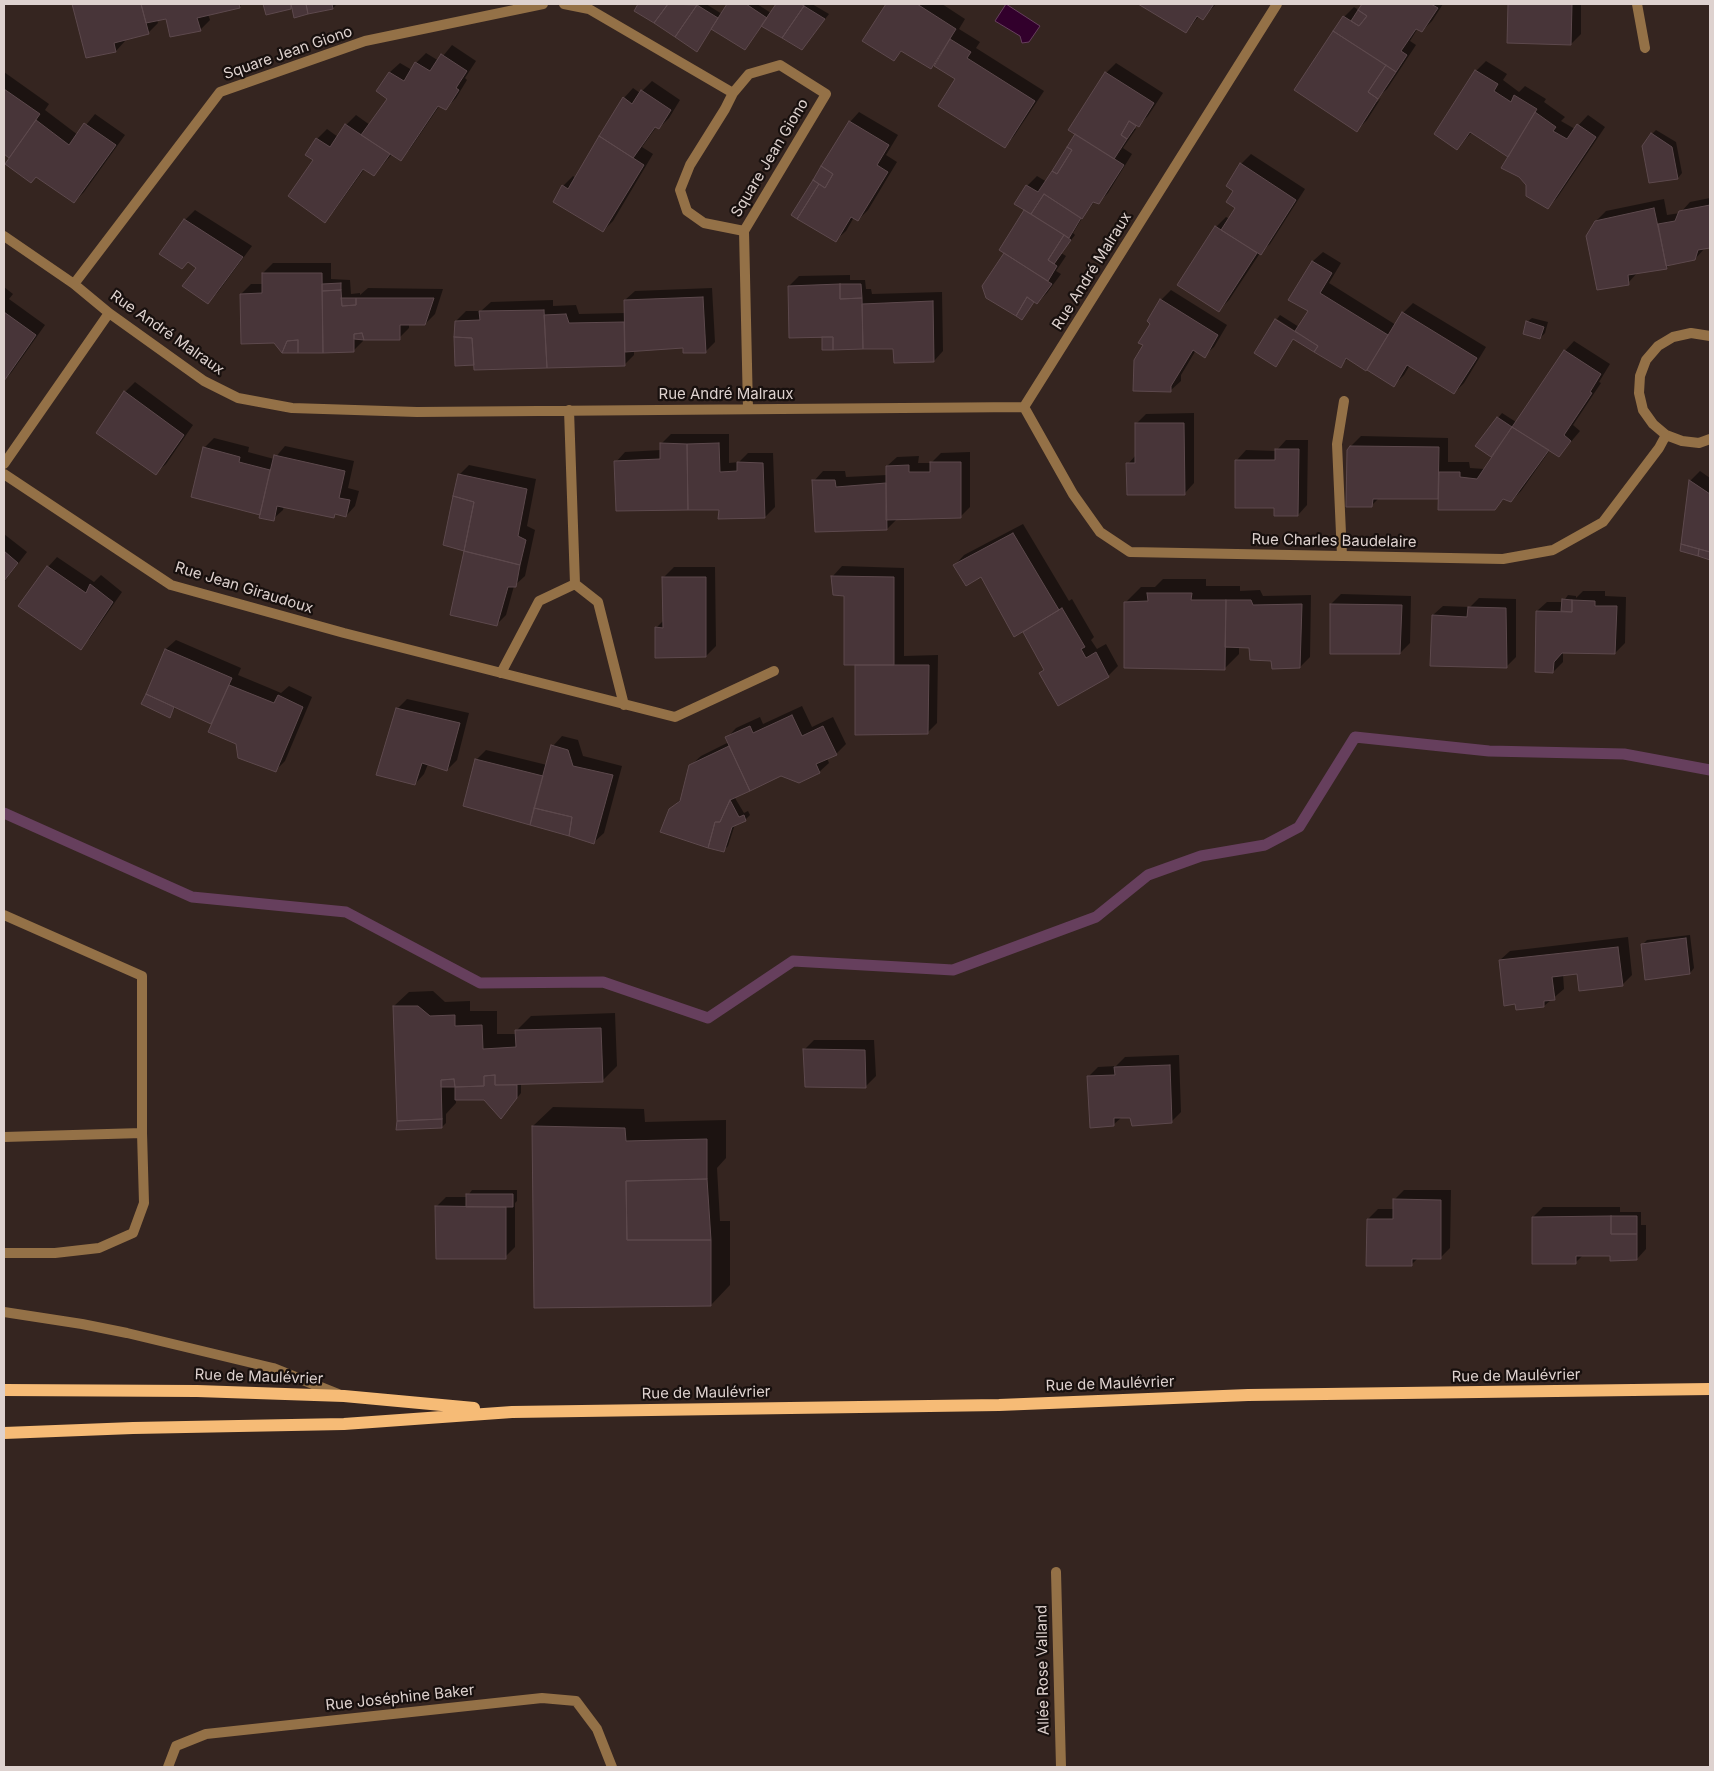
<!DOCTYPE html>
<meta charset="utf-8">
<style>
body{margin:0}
#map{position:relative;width:1714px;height:1771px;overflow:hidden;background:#352520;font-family:Inter,sans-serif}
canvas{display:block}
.frame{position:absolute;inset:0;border:5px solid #ded2cf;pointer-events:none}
</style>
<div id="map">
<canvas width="1714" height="1771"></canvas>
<div class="frame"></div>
</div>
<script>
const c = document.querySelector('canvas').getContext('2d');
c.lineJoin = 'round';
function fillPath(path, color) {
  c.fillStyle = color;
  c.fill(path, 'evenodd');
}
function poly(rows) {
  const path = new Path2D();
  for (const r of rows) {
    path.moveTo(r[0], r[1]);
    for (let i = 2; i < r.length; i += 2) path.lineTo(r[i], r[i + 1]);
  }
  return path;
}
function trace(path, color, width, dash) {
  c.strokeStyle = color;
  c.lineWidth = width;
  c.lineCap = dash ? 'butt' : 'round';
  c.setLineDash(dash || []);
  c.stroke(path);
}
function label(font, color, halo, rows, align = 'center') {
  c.font = font + ' Inter,sans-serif';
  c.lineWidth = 4.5;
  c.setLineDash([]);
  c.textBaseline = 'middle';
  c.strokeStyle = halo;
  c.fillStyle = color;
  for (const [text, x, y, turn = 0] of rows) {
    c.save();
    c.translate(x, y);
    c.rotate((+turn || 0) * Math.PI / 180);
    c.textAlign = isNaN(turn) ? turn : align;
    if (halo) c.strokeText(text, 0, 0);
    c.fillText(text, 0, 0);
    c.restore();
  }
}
const water = poly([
 [1006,4,1040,26,1029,42,1022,43,1020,36,995,21,1006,4]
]);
const shadow = poly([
 [73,4,242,4,239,7,208,14,210,20,200,30,166,18,157,20,158,23,148,33,125,39,125,41,116,51,87,57],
 [265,4,337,4,333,8,308,13,293,6,291,8,267,13],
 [640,4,706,4,722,14,729,4,757,4,771,13,777,4,812,4,829,14,802,49,762,25,745,49,712,28,697,50,636,10],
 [888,4,942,4,965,19,959,29,980,42,976,48,1044,91,1014,136,1005,146,956,79,934,64,931,68,903,50,894,59,864,40],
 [1141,4,1216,4,1203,18,1199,16,1186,32],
 [1364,4,1443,4,1432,21,1422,31,1418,28,1410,41,1416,45,1387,89,1377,98,1377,102,1381,98,1367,120,1357,130,1296,90,1344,17,1354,7,1360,11],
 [1509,4,1581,4,1581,34,1571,44,1509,42],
 [452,45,476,61,465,78,467,80,456,98,446,108,440,105,410,149,400,159,392,154,374,175,365,168,334,211,324,221,315,159,317,139,327,129,338,137,346,125,356,115,370,125,389,98,378,91,390,72,400,63,412,70,416,63,426,53,439,61],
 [1486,61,1507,74,1503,80,1519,92,1525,86,1546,99,1544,102,1565,117,1561,121,1575,129,1588,115,1605,127,1557,198,1548,207,1509,156,1472,132,1457,149,1476,71],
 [1116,63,1163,93,1148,116,1138,126,1131,121,1131,124,1136,129,1123,148,1132,154,1108,193,1098,203,1095,201,1084,215,1073,233,1075,235,1061,253,1066,256,1056,271,1061,274,1047,293,1037,303,1035,301,1022,318,1006,253,1000,249,1025,210,1016,204,1027,186,1037,176,1047,182,1077,134,1106,73],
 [4,72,49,104,45,110,78,135,95,114,125,135,84,192,74,202,4,153],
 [652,81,680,100,669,118,659,128,657,126,642,147,653,154,613,221,603,231,554,202,563,186,573,176,576,178,624,98,633,88,640,93],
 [859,112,898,135,886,155,897,162,868,210,858,220,854,217,846,231,836,240,850,122],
 [1656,130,1676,142,1682,173,1678,178,1652,134],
 [1251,154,1305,189,1270,244,1260,253,1229,300,1219,310,1179,285,1216,227,1226,217,1230,219,1237,208,1235,191,1241,164],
 [1710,198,1710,247,1705,248,1695,259,1671,264,1666,268,1638,272,1628,283,1596,221,1606,211,1664,199,1667,215,1680,213,1690,202],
 [195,210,252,246,218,292,208,302,197,268,189,261,185,220],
 [1323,252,1341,263,1329,283,1396,325,1403,313,1413,303,1486,347,1464,383,1454,393,1410,365,1404,375,1394,385,1348,358,1340,366,1294,338,1276,365,1256,353,1300,334,1277,319,1280,315,1299,327,1309,311,1290,299,1313,261],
 [273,263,331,263,331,279,350,280,351,294,360,293,360,295,368,288,443,289,435,314,425,324,409,324,409,328,399,338,363,338,363,341,353,351,241,294,251,284,263,284,263,273],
 [850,275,850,280,865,280,866,289,871,289,872,294,942,292,943,351,934,361,894,347,823,338,789,286,799,276],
 [4,287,13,294,9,299,45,325,11,373,4,380],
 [712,288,715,342,705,352,684,347,634,350,634,355,624,365,456,321,466,311,481,311,491,302,553,300,553,306,576,305,579,314,625,313,625,300,635,291],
 [1171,290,1227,325,1214,347,1204,356,1196,350,1181,375,1181,381,1171,390,1145,345,1161,300],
 [1532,318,1548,322,1545,333,1540,338,1527,322],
 [1574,341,1610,364,1599,382,1601,383,1573,425,1580,431,1559,456,1550,450,1521,491,1511,501,1505,498,1494,509,1439,498,1379,498,1371,506,1351,446,1361,436,1448,438,1448,462,1469,462,1470,468,1485,469,1497,451,1491,455,1498,418,1502,413,1516,422,1565,351],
 [135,382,193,425,166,464,156,473,125,392],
 [1194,413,1194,483,1185,493,1128,464,1136,455,1136,424,1146,414],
 [671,434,729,434,729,463,739,462,748,453,773,453,775,507,765,517,720,509,616,462,625,452,661,450,661,444],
 [214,438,249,447,248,452,274,459,285,446,354,461,348,488,359,491,355,506,346,516,337,513,333,517,284,506,283,510,273,519,261,514,204,448],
 [1286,440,1308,440,1307,505,1298,515,1275,507,1237,460,1246,450,1276,451],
 [970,452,970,507,960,517,897,519,887,529,814,481,823,471,845,471,846,477,887,475,887,466,897,457,919,456,918,463,931,463,941,453],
 [469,465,536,479,527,526,535,530,525,576,514,586,506,615,496,625,465,550,459,475],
 [1700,471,1710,478,1710,559,1681,550,1690,481],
 [1023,524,1069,601,1072,599,1094,637,1091,640,1097,649,1106,644,1118,666,1108,676,1040,673,1045,668,1023,630,982,575,955,565,964,555],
 [4,534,27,552,4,582],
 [57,557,94,582,101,575,122,592,90,638,80,648,48,567],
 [842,566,904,568,904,656,938,655,937,723,927,733,857,664,845,595,833,576],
 [674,567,715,567,716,646,706,656,657,657,657,627,664,620,664,577],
 [1163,579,1206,579,1206,586,1240,586,1240,591,1260,590,1263,596,1311,595,1310,657,1300,667,1273,660,1250,647,1239,646,1239,654,1224,669,1126,602,1141,587,1155,587],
 [1583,591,1605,591,1605,596,1626,597,1625,643,1615,653,1563,652,1563,662,1553,672,1537,611,1547,602,1563,602,1568,595,1576,596,1576,598],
 [1341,594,1411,596,1410,643,1400,653,1331,604],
 [1479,598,1516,599,1516,657,1506,667,1433,615,1443,606,1470,607],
 [176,640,241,668,238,675,267,687,281,693,289,686,312,697,285,761,275,771,213,723,176,706,169,717,142,704,166,649],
 [407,699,469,713,457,760,447,770,428,764,424,774,415,784,397,709],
 [802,706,812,727,833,717,846,744,836,754,827,758,829,763,819,772,781,775,736,796,735,798,744,813,748,811,750,815,745,820,735,824,728,846,723,851,670,809,682,798,690,766,701,756,729,742,727,738,736,728,760,717,763,724],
 [562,736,578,740,583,756,622,766,604,833,594,842,476,760,486,750,547,765,553,746],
 [1690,935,1694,968,1690,973,1642,945,1647,940],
 [1628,937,1632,975,1622,985,1578,973,1563,974,1564,989,1544,1006,1500,960,1510,951],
 [433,991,445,1002,470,1001,470,1011,497,1011,497,1034,517,1034,516,1031,531,1016,615,1013,617,1066,602,1081,521,1083,521,1093,502,1117,485,1098,456,1099,456,1103,446,1114,446,1123,442,1127,394,1006,409,992],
 [814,1040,874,1040,876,1076,866,1086,804,1050],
 [1179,1055,1181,1112,1171,1122,1122,1117,1113,1125,1088,1077,1098,1067,1116,1066,1125,1057],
 [553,1107,644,1109,645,1122,726,1120,726,1158,717,1168,720,1221,730,1221,730,1285,711,1305,533,1126],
 [472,1190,517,1190,517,1201,515,1203,515,1247,505,1257,436,1207,446,1197,467,1197],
 [1404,1190,1451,1190,1450,1248,1440,1258,1418,1258,1411,1265,1368,1219,1378,1209,1394,1209,1394,1200],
 [1543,1207,1620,1207,1620,1212,1641,1212,1641,1225,1646,1225,1646,1249,1637,1259,1611,1254,1583,1255,1576,1262,1533,1217]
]);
const stream = poly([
 [4,813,192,897,346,912,480,983,603,982,708,1018,793,961,953,970,1096,917,1148,875,1201,856,1265,845,1299,827,1355,737,1489,751,1624,754,1710,770]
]);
const building = poly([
 [72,4,141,4,149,34,114,43,116,52,86,58,72,4],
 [141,4,239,4,240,8,197,18,201,31,170,37,166,19,146,23,141,4],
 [263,4,291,4,291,9,266,15,263,4],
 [291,4,306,4,308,14,294,18,291,4],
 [306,4,332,4,333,9,308,14,306,4],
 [638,4,668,4,654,23,634,11,638,4],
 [668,4,697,5,675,37,654,23,668,4],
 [727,4,746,4,767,18,745,50,711,29,727,4],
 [776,4,801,4,804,6,782,38,761,26,776,4],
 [886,4,917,4,956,29,931,69,901,51,894,61,862,41,886,4],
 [1138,4,1214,4,1203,20,1197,16,1186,33,1138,4],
 [1362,4,1431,4,1438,8,1422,32,1416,29,1401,51,1407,55,1396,72,1333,31,1343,16,1359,26,1367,16,1358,10,1362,4],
 [1508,4,1572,4,1571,45,1507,43,1508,4],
 [697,5,718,18,697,52,675,37,697,5],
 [804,6,825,19,802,50,782,38,804,6],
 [1358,10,1367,16,1359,26,1351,21,1358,10],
 [1333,31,1386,65,1368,92,1378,99,1357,132,1294,90,1333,31],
 [950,39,971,52,967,58,1035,101,1005,148,938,106,955,79,934,66,950,39],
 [441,54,467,71,456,88,459,90,446,110,438,106,401,161,361,135,387,99,376,91,389,72,404,81,415,62,430,71,441,54],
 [1386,65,1396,72,1378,99,1368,92,1386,65],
 [1475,70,1498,84,1494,91,1511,102,1514,95,1537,109,1508,157,1470,132,1457,150,1434,134,1475,70],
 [1105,72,1154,103,1139,127,1129,121,1121,135,1127,139,1114,159,1068,130,1105,72],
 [4,89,40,114,9,158,4,154,4,89],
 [641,90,671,110,659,129,655,127,633,158,599,136,623,97,632,104,641,90],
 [1535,112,1556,127,1553,131,1567,139,1577,124,1596,137,1548,209,1526,196,1526,185,1519,177,1501,168,1535,112],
 [36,120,69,145,84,123,116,145,74,203,36,177,31,183,5,164,36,120],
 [849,121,889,145,877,165,888,172,858,221,851,217,836,242,797,219,819,184,825,188,833,174,821,166,849,121],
 [1129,121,1136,126,1127,139,1121,135,1129,121],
 [345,124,390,154,374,176,363,169,325,223,288,196,313,160,305,155,316,138,330,147,345,124],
 [1651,133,1672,147,1678,179,1649,183,1642,146,1651,133],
 [1075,134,1124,165,1099,204,1093,202,1082,219,1044,194,1031,214,1014,204,1026,185,1038,192,1052,171,1057,174,1072,150,1067,147,1075,134],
 [599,136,644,165,603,232,553,202,562,185,568,189,599,136],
 [1067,147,1072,150,1057,174,1052,171,1067,147],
 [1240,163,1296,200,1261,255,1221,230,1235,208,1226,202,1233,191,1226,186,1240,163],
 [821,166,833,174,825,188,813,180,821,166],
 [813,180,819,184,797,219,791,215,813,180],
 [1044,194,1081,218,1069,238,1031,214,1044,194],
 [1710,205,1710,248,1698,250,1695,260,1666,266,1658,224,1675,221,1679,211,1710,205],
 [1654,208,1667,269,1628,275,1629,285,1597,290,1586,236,1595,221,1654,208],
 [1024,210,1064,235,1048,260,1057,266,1048,281,999,250,1024,210],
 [184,219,243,257,208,304,182,286,196,268,188,262,182,269,159,254,184,219],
 [1215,226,1257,253,1219,312,1177,285,1215,226],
 [1064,235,1071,240,1054,264,1048,260,1064,235],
 [1004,253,1052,284,1037,304,1027,297,1016,316,986,298,982,286,1004,253],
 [1312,261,1332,273,1320,293,1388,335,1366,371,1346,358,1341,368,1314,352,1318,346,1295,331,1308,311,1288,300,1312,261],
 [262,273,322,273,323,353,298,353,298,340,287,341,282,353,274,343,241,344,240,294,262,293,262,273],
 [341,283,341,290,322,291,322,284,341,283],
 [840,284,840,299,862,298,863,349,833,350,833,337,789,338,788,286,840,284],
 [840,284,861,284,862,298,840,299,840,284],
 [341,290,342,306,356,305,356,298,434,298,425,325,400,325,400,340,364,340,362,333,354,334,354,352,323,353,322,291,341,290],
 [703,297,706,353,683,353,683,348,625,352,624,300,703,297],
 [1027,297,1034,302,1022,320,1016,316,1027,297],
 [341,298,356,298,356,305,342,306,341,298],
 [1160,299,1218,335,1205,358,1193,350,1171,386,1171,392,1133,391,1134,360,1143,345,1138,343,1150,324,1147,321,1160,299],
 [933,301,934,362,894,363,893,349,863,349,862,304,933,301],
 [544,310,547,368,474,370,472,338,454,337,455,321,480,320,479,311,544,310],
 [4,312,36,335,4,381,4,312],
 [1402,312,1477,358,1454,394,1407,365,1394,387,1367,370,1402,312],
 [566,314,569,323,624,322,625,366,547,368,544,315,566,314],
 [1275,319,1318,346,1314,352,1293,339,1276,367,1254,353,1275,319],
 [1526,321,1544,327,1540,339,1523,334,1526,321],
 [362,333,364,340,354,339,354,334,362,333],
 [454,337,472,338,474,365,455,366,454,337],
 [822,337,833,337,833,350,822,350,822,337],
 [298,340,298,353,282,353,287,341,298,340],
 [1564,350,1601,374,1590,392,1592,393,1564,435,1571,441,1559,457,1512,427,1564,350],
 [124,391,184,435,156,475,96,433,124,391],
 [1497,417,1512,427,1491,457,1475,446,1497,417],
 [1135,423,1184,423,1185,495,1127,495,1126,463,1135,463,1135,423],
 [1512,427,1549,450,1511,502,1503,499,1495,510,1438,510,1439,472,1460,472,1460,477,1477,479,1512,427],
 [660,443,687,444,688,510,616,511,614,461,660,459,660,443],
 [719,443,720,472,737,471,737,462,763,463,765,518,718,519,719,510,688,510,687,444,719,443],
 [1350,446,1439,447,1438,499,1373,499,1372,507,1346,507,1347,450,1350,446],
 [203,447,240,457,239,462,270,470,260,515,191,497,203,447],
 [1275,449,1299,449,1298,516,1274,516,1274,508,1235,508,1235,460,1275,460,1275,449],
 [274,455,345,471,339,498,350,500,346,517,335,514,334,518,277,506,274,521,259,518,274,455],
 [930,462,961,462,961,518,886,520,886,466,909,465,909,472,930,472,930,462],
 [458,474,527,489,518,536,526,540,520,565,464,551,474,502,453,496,458,474],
 [812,480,835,480,836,487,886,483,887,530,815,532,812,480],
 [1689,480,1710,494,1710,552,1681,544,1689,480],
 [453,496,474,502,464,551,443,545,453,496],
 [1013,533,1059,610,1014,637,981,577,966,586,953,565,1013,533],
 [1681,544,1699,549,1698,556,1680,551,1681,544],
 [1699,549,1710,552,1710,560,1698,556,1699,549],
 [4,551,18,563,4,581,4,551],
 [464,551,520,565,516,587,508,587,497,626,450,615,464,551],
 [47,566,86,593,90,584,113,602,81,650,18,606,47,566],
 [831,576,894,577,894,665,844,665,844,596,833,595,831,576],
 [662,577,706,577,706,657,655,658,655,627,663,628,662,577],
 [1147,593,1192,593,1191,600,1226,600,1225,670,1124,668,1124,602,1148,601,1147,593],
 [1562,599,1572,600,1572,612,1561,611,1562,599],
 [1226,600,1251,600,1253,605,1302,604,1300,668,1272,669,1271,661,1250,660,1249,648,1225,647,1226,600],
 [1572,600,1595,601,1595,606,1617,606,1615,654,1562,653,1554,662,1553,673,1535,672,1536,611,1572,612,1572,600],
 [1330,604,1402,605,1400,654,1330,654,1330,604],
 [1468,607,1506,608,1507,668,1430,666,1432,615,1467,617,1468,607],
 [1062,608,1085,647,1081,649,1086,658,1096,652,1109,677,1058,706,1039,673,1044,670,1023,632,1062,608],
 [165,649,232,678,211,724,146,694,165,649],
 [855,665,929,665,928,734,855,735,855,665],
 [229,685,274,703,278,695,303,707,276,772,238,758,236,744,208,732,229,685],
 [146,694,174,707,170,718,141,704,146,694],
 [396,708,460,723,447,771,422,763,415,785,376,775,396,708],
 [792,715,802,736,823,726,837,755,816,764,820,773,799,783,781,776,750,791,725,737,750,726,753,733,792,715],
 [551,745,568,750,573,766,613,775,594,844,569,836,572,817,534,808,551,745],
 [729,746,750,791,730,800,720,822,715,822,708,848,660,832,669,809,680,801,689,765,729,746],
 [475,759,543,776,530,825,463,806,475,759],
 [730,800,739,817,744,815,746,821,732,827,724,852,708,848,715,822,720,822,730,800],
 [534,808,572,817,569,836,530,825,534,808],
 [1686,938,1690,974,1645,980,1641,944,1686,938],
 [1618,947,1623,986,1579,991,1577,974,1552,977,1555,1000,1544,1001,1544,1007,1516,1010,1515,1004,1504,1006,1499,960,1618,947],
 [393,1006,418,1006,430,1016,455,1015,455,1026,482,1025,483,1049,516,1047,515,1030,601,1028,603,1082,495,1085,495,1075,484,1076,484,1086,455,1087,454,1079,441,1080,442,1119,397,1121,393,1006],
 [803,1049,865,1050,866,1088,805,1087,803,1049],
 [1170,1065,1172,1123,1132,1126,1130,1118,1114,1118,1114,1126,1090,1128,1087,1076,1115,1075,1114,1067,1170,1065],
 [495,1075,495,1085,517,1085,517,1098,501,1119,484,1100,455,1100,455,1087,484,1086,484,1076,495,1075],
 [454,1079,455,1087,441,1087,441,1080,454,1079],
 [442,1119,442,1128,396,1130,397,1121,442,1119],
 [532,1126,625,1128,626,1141,707,1139,707,1179,626,1181,627,1240,711,1240,711,1306,534,1308,532,1126],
 [707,1179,711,1240,627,1240,626,1181,707,1179],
 [466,1194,513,1194,513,1207,466,1207,466,1194],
 [1393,1199,1441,1200,1441,1259,1412,1259,1412,1266,1366,1266,1367,1219,1393,1219,1393,1199],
 [435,1206,506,1207,506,1259,436,1259,435,1206],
 [1611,1216,1611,1234,1637,1234,1637,1260,1610,1261,1610,1256,1576,1256,1576,1264,1532,1264,1532,1217,1611,1216],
 [1611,1216,1637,1216,1637,1234,1611,1234,1611,1216]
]);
const lane = poly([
 [1342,556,1337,444,1344,401],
 [4,915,142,976,142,1133,4,1137],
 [4,1253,55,1253,99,1248,133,1233,144,1203,142,1133],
 [4,1312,82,1324,127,1333,273,1368,338,1394]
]);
const street = poly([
 [564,4,589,9,733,93,749,74,780,65,826,94,744,231,748,409],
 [1637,4,1645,48],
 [733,93,725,109,690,165,680,190,687,211,704,223,744,231],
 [4,236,74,284,109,313,204,381,238,398,292,408,417,412,1024,407,1277,4],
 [74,284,220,92,365,41,543,4],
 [1710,336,1691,333,1673,337,1658,346,1646,360,1640,376,1639,393,1643,410,1653,424,1666,435,1682,441,1699,443,1710,439],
 [1024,407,1073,494,1100,532,1130,552,1503,559,1553,550,1603,522,1659,448,1666,435],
 [569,410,575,584],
 [4,464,109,313],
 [4,474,171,585,344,633,675,717,774,671],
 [501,673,539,601,575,584,598,602,624,705],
 [1056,1572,1061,1767],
 [168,1767,176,1746,206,1734,542,1698,576,1701,597,1729,612,1767]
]);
const primary = poly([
 [4,1390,197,1391,344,1396,474,1408],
 [4,1433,133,1428,344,1424,512,1412,999,1405,1248,1395,1710,1389]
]);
const streetNames = [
 ["Square Jean Giono",288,53,-19],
 ["Square Jean Giono",770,158,-59],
 ["Rue André Malraux",1092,271,-58],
 ["Rue André Malraux",167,333,35],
 ["Rue André Malraux",726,394],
 ["Rue Charles Baudelaire",1334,541,1],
 ["Rue Jean Giraudoux",244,588,17],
 ["Rue de Maulévrier",1516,1376,-1],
 ["Rue de Maulévrier",259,1377,2],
 ["Rue de Maulévrier",1110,1384,-2],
 ["Rue de Maulévrier",706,1393,-1],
 ["Allée Rose Valland",1043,1670,-91],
 ["Rue Joséphine Baker",400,1698,-6]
];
fillPath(water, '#32002c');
trace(water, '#663f5d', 1);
fillPath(shadow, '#0007');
trace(stream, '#663f5d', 11);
fillPath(building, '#483539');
trace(building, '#5d494d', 1);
trace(lane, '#947147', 10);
trace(street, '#947147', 10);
trace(primary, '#f6bb76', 12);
label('15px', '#ded2cf', '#18100e', streetNames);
</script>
